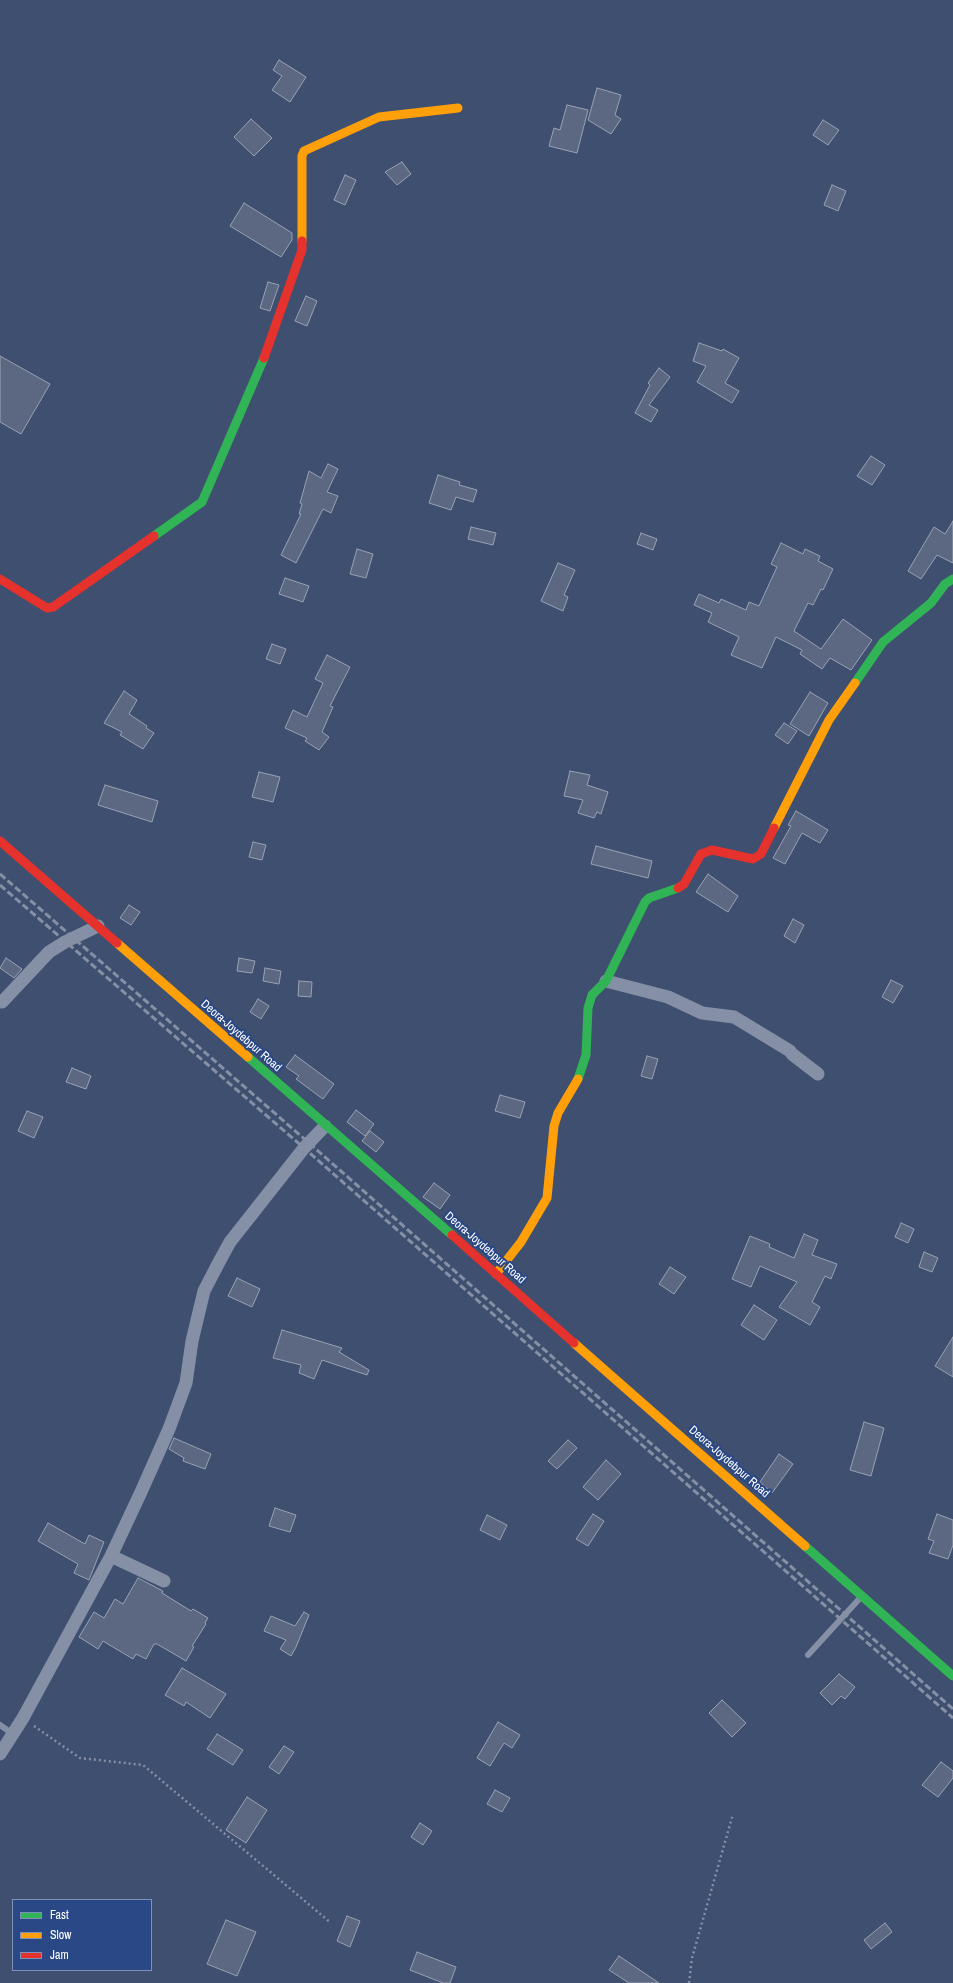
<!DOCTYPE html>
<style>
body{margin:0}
#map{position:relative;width:953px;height:1983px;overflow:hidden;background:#3f4f70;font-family:"Archivo Narrow",sans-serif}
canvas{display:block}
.legend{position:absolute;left:12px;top:1899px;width:140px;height:72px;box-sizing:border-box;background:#2a4885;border:1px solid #7f91b6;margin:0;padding:5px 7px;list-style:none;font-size:12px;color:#fff}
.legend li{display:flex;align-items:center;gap:8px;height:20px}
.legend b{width:20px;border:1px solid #7f91b6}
</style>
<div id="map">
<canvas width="953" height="1983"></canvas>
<ul class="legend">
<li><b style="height:5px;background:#30b455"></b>Fast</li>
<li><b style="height:5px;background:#ff9f0a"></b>Slow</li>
<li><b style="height:5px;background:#e5322d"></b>Jam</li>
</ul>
</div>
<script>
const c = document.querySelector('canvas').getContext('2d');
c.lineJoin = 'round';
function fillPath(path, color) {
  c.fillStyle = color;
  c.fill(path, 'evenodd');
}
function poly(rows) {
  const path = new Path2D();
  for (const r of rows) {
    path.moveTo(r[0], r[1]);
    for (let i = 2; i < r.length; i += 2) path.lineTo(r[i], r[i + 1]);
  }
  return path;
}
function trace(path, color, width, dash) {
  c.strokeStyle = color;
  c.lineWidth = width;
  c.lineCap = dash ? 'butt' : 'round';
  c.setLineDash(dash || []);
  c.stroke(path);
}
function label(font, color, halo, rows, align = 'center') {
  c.font = font + ' "Archivo Narrow",sans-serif';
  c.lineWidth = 4;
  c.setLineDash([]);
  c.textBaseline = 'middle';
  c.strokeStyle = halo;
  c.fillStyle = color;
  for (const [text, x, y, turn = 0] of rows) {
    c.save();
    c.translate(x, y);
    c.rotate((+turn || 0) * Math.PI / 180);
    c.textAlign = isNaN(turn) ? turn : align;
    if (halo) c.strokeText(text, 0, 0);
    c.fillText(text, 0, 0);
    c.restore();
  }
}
const building = poly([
 [279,60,306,77,290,102,272,90,282,76,273,70,279,60],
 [597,88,621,95,615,115,621,119,611,134,588,120,597,88],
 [567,105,588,110,577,153,549,146,554,128,560,130,567,105],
 [251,119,272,138,254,156,234,137,251,119],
 [823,120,839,130,828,145,813,135,823,120],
 [402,162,411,174,397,185,385,172,402,162],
 [345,175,356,180,345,205,334,200,345,175],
 [832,185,846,191,838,211,824,205,832,185],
 [244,203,292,233,292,240,281,257,230,226,244,203],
 [268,282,279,285,270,311,260,308,268,282],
 [306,296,317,301,307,326,295,321,306,296],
 [699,343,722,351,723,349,739,358,725,383,739,391,732,403,697,382,706,366,693,361,699,343],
 [0,356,50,384,21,434,0,422,0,356],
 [659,368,670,377,649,405,658,410,651,422,635,413,650,385,648,383,659,368],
 [871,456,885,465,872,485,857,476,871,456],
 [328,464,338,469,327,492,338,496,331,513,323,509,296,563,281,555,301,514,299,514,302,504,300,503,309,471,321,478,328,464],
 [438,475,460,482,459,485,477,490,473,502,456,497,451,510,429,503,438,475],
 [953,521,953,563,937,555,921,579,908,571,934,527,945,534,953,521],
 [471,527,496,533,493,545,468,539,471,527],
 [641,533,657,539,653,550,637,544,641,533],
 [781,543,803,554,805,549,820,556,818,561,833,569,823,590,821,589,813,605,808,603,794,631,821,649,843,619,872,640,851,670,830,658,822,669,800,654,802,650,776,637,762,668,731,655,739,637,708,622,712,613,694,605,699,594,719,603,721,599,746,610,749,602,759,606,777,567,771,564,781,543],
 [357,549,373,554,366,578,350,574,357,549],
 [558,563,575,570,564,595,568,597,563,611,541,601,558,563],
 [285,578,309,586,303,602,279,594,285,578],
 [272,644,286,649,280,664,266,659,272,644],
 [327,655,350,667,330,706,333,707,322,732,329,737,319,750,305,741,307,738,285,728,293,710,307,717,323,683,315,679,327,655],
 [124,691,137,700,129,714,147,726,146,728,154,733,143,749,120,735,122,732,104,723,124,691],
 [810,692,828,703,809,736,790,724,810,692],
 [784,723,797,731,788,744,775,735,784,723],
 [570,771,590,775,587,785,608,792,601,814,597,812,594,818,578,813,583,800,564,796,570,771],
 [259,772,280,777,273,802,252,797,259,772],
 [105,785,158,801,152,822,98,805,105,785],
 [796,811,828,830,820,843,802,833,785,864,773,858,791,826,788,825,796,811],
 [253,842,266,845,262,860,249,857,253,842],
 [596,846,652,861,648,878,591,864,596,846],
 [708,874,738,896,728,912,696,892,708,874],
 [129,905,140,912,131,925,120,918,129,905],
 [793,919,804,925,795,943,784,936,793,919],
 [6,958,22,969,14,978,0,968,6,958],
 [239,958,255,961,252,973,237,971,239,958],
 [265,968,281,971,279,984,263,981,265,968],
 [891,980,903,986,893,1003,882,997,891,980],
 [299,981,312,982,311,997,298,996,299,981],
 [258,999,269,1006,261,1019,250,1012,258,999],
 [295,1055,334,1084,323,1099,296,1079,299,1076,286,1067,295,1055],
 [647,1056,658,1059,652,1079,641,1076,647,1056],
 [72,1068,91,1076,86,1089,66,1082,72,1068],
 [500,1095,525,1102,520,1118,495,1111,500,1095],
 [356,1110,374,1124,365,1136,347,1122,356,1110],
 [27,1111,43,1117,34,1138,18,1131,27,1111],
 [370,1131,384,1142,376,1152,362,1141,370,1131],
 [434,1183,450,1195,440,1209,423,1197,434,1183],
 [901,1223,914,1229,908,1243,895,1237,901,1223],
 [804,1234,818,1240,812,1255,837,1264,831,1279,825,1276,812,1302,820,1307,810,1325,779,1307,797,1282,760,1266,751,1287,732,1279,750,1236,770,1244,769,1247,794,1258,804,1234],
 [924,1252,938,1258,932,1272,919,1267,924,1252],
 [670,1267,686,1277,674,1294,659,1284,670,1267],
 [237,1278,260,1289,252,1307,228,1296,237,1278],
 [754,1305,777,1320,764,1340,741,1325,754,1305],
 [282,1330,342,1348,339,1352,369,1370,367,1375,322,1360,314,1379,299,1373,301,1365,273,1358,282,1330],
 [953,1337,953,1377,935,1366,953,1337],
 [864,1422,884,1428,871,1476,850,1470,864,1422],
 [174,1438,211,1454,205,1469,183,1461,184,1458,169,1449,174,1438],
 [568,1440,577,1448,557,1469,548,1461,568,1440],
 [779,1454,793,1464,772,1493,760,1482,779,1454],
 [606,1460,621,1474,598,1500,583,1487,606,1460],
 [275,1508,296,1515,290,1532,269,1526,275,1508],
 [593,1514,604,1521,588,1546,576,1539,593,1514],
 [937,1514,953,1520,953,1545,948,1559,929,1553,934,1541,928,1539,937,1514],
 [487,1515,507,1525,500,1540,480,1530,487,1515],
 [48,1523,85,1544,89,1535,104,1542,89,1580,74,1573,78,1564,38,1541,48,1523],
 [138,1578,163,1591,162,1593,191,1611,193,1609,208,1618,205,1623,206,1624,192,1646,194,1647,186,1661,157,1644,154,1644,146,1659,136,1654,133,1659,103,1641,98,1649,79,1637,94,1612,104,1618,115,1599,123,1604,138,1578],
 [304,1612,309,1615,296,1647,291,1656,280,1649,286,1640,264,1631,271,1616,295,1626,304,1612],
 [182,1668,226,1694,210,1718,186,1702,184,1706,165,1695,182,1668],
 [839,1674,855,1687,845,1699,841,1696,832,1705,820,1693,839,1674],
 [722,1700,746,1723,732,1737,709,1713,722,1700],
 [498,1722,520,1735,512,1748,504,1743,490,1766,477,1758,498,1722],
 [217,1734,243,1750,233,1765,207,1749,217,1734],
 [284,1746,294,1752,279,1774,269,1767,284,1746],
 [941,1762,953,1771,953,1778,938,1797,922,1785,941,1762],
 [495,1790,510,1798,502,1812,487,1804,495,1790],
 [247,1797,267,1810,246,1843,226,1830,247,1797],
 [420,1823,432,1831,423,1845,411,1837,420,1823],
 [347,1916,360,1921,350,1947,337,1941,347,1916],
 [226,1920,256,1932,237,1976,207,1964,226,1920],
 [885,1923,892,1932,871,1949,864,1940,885,1923],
 [417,1952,456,1967,450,1983,443,1983,410,1970,417,1952],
 [619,1956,659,1983,629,1983,609,1970,619,1956]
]);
const path = poly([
 [34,1726,80,1758,143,1765,331,1923],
 [689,1983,692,1958,733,1814]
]);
const lane = poly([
 [808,1655,861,1597],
 [0,1725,13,1734]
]);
const street = poly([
 [606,981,668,997,702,1013,734,1017,790,1051,792,1054,818,1074],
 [2,1002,49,952,65,942,98,926],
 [111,1556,164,1581],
 [0,1754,23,1718,111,1556,141,1492,169,1429,186,1383,192,1341,204,1291,218,1264,230,1242,304,1148,325,1126]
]);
const fast = poly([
 [154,536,202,502,264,358],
 [855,683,883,642,931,603,945,584,953,579],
 [248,1057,452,1235],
 [578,1079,586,1055,588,1008,592,995,606,981,645,902,649,898,678,888],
 [805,1546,953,1676]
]);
const slow = poly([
 [302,241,302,156,304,151,379,117,458,108],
 [774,828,829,720,855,683],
 [117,943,248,1057],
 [496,1274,521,1242,547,1198,554,1126,558,1113,578,1079],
 [574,1343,805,1546]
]);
const jam = poly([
 [264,358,302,250,302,241],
 [0,579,47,608,53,607,154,536],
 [0,841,117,943],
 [678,888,684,884,701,854,712,850,753,859,761,854,774,828],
 [452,1235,574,1343]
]);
const rail = poly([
 [0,874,309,1143,953,1709],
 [0,885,304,1148,953,1718]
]);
const streetNames = [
 ["Deora-Joydebpur Road",241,1036,41],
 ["Deora-Joydebpur Road",485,1248,41],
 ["Deora-Joydebpur Road",729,1462,41]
];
fillPath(building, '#5c6882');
trace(building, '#99a2b4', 1);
trace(path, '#8590a6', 2.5, [2, 3]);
trace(lane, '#8590a6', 6);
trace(street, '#8590a6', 13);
trace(fast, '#30b455', 9);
trace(slow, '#ff9f0a', 9);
trace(jam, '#e5322d', 9);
trace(rail, '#8590a5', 3, [7, 3]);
label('12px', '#fff', '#2a4885', streetNames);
</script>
